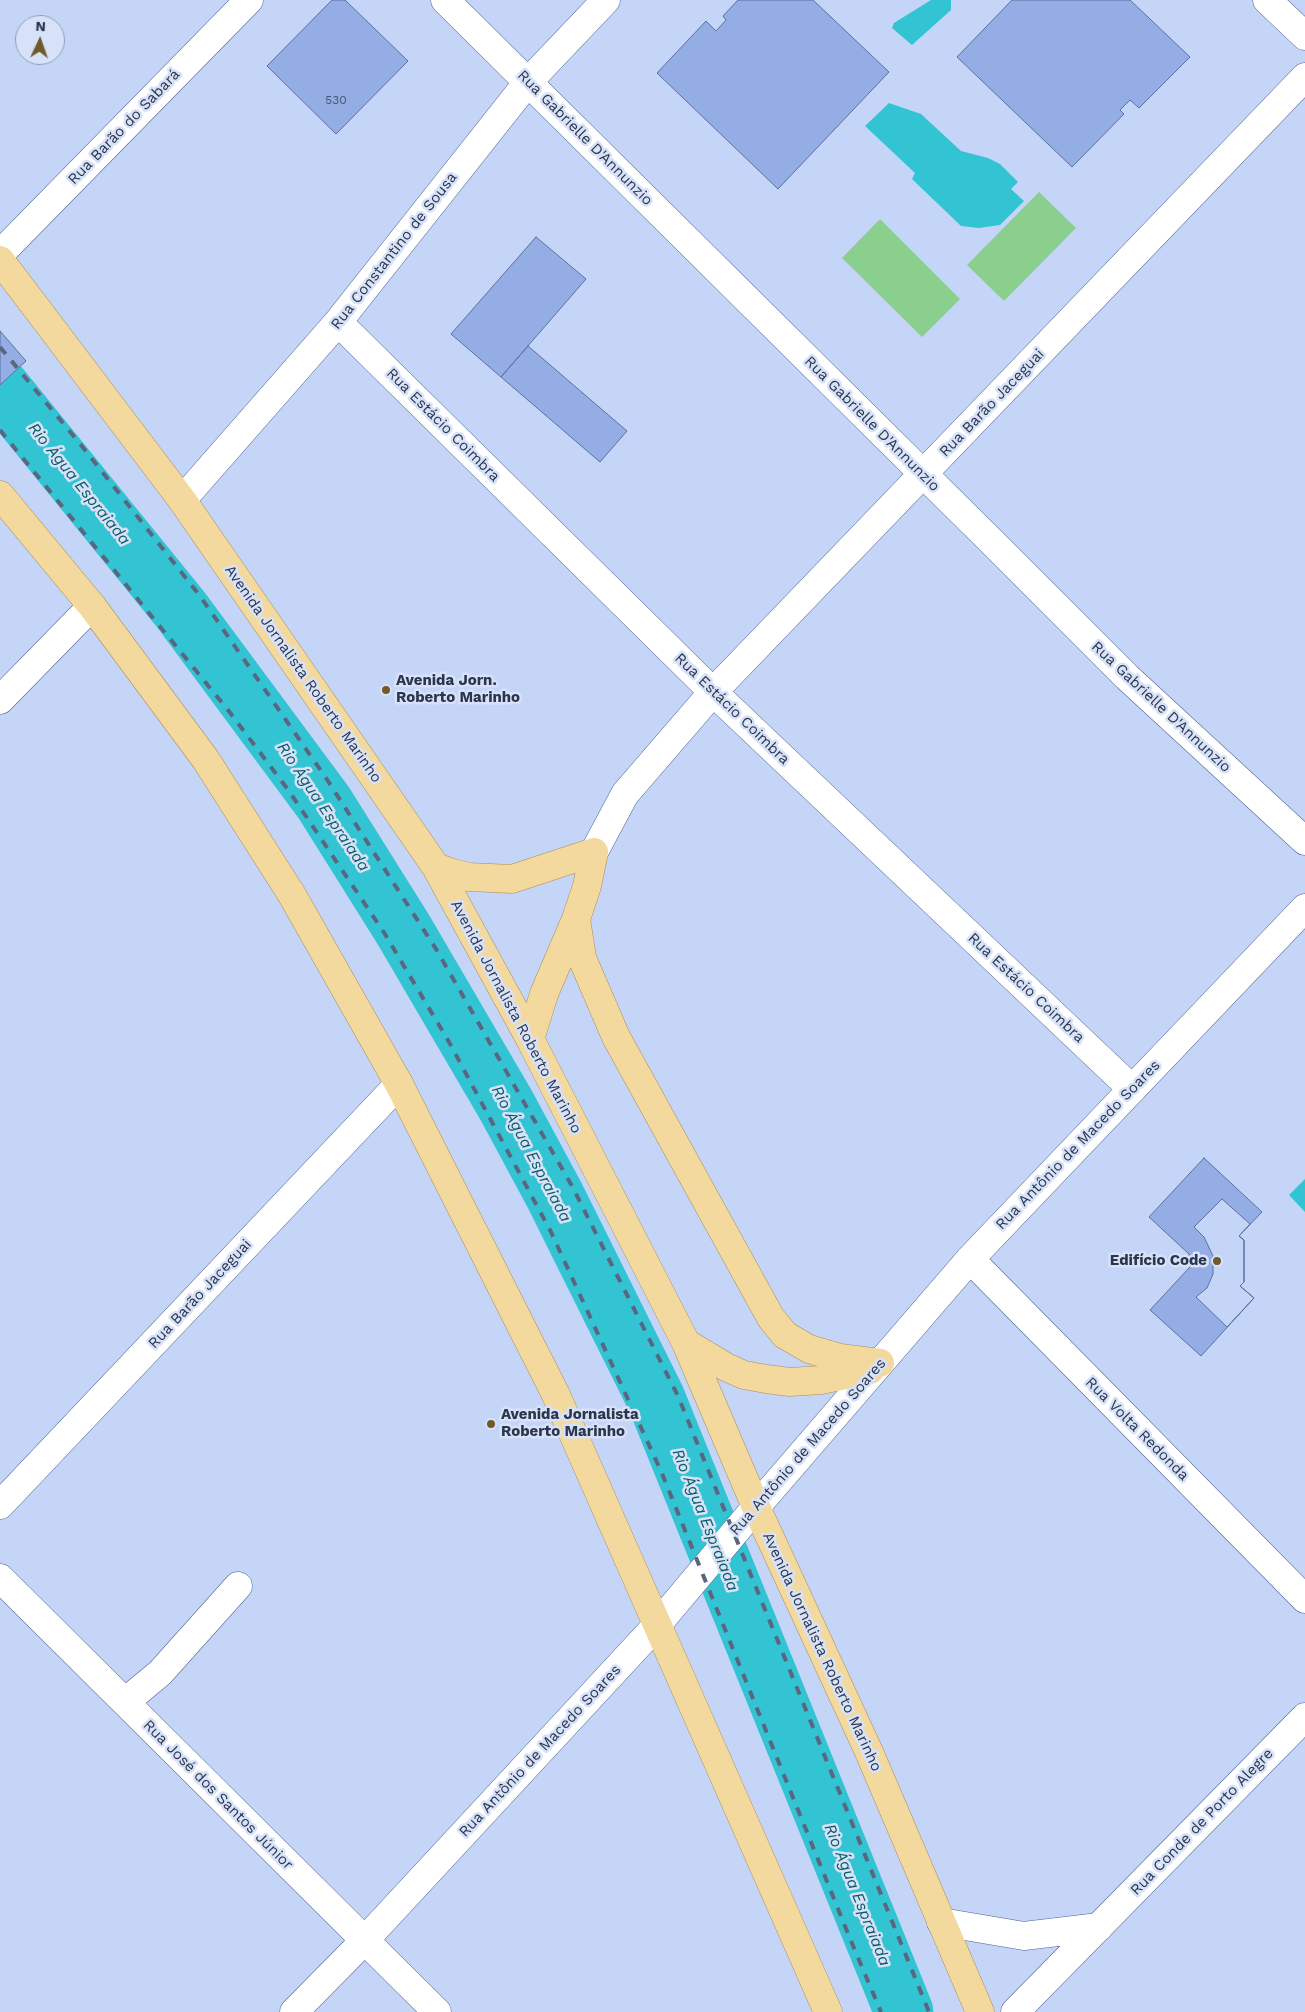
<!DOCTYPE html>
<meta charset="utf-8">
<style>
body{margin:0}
#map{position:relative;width:1305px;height:2012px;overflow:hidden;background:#c5d5f7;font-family:"Work Sans",sans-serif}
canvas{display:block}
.north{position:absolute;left:15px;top:15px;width:50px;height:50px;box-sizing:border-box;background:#d7e2f9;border:1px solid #929db3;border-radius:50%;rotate:3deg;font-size:14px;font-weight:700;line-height:20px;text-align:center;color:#2b354b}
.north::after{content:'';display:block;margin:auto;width:18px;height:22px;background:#705a2a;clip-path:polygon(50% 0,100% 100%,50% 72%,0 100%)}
</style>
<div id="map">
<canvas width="1305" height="2012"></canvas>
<div class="north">N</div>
</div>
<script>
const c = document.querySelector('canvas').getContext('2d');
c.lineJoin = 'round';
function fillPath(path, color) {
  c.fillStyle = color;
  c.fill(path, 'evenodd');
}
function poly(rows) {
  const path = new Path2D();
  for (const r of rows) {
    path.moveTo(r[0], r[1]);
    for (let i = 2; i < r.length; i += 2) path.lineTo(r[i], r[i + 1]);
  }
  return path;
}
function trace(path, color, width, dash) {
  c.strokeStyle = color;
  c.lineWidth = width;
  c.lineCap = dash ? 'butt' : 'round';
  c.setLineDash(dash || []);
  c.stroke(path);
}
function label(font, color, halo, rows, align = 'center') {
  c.font = font + ' "Work Sans",sans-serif';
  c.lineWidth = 5;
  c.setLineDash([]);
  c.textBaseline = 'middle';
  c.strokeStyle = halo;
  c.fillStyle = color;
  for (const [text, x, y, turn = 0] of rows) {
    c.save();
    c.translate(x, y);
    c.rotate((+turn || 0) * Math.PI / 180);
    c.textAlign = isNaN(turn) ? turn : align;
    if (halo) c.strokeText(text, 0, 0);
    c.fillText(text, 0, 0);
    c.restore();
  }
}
const green = poly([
 [1039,192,1076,228,1004,301,967,265],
 [880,219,960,299,922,337,842,258]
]);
const water = poly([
 [931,0,951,0,951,10,912,45,892,28,894,23],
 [889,103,921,114,961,151,988,158,1000,164,1018,182,1011,189,1024,201,1000,225,979,228,961,226,912,179,915,173,865,126],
 [1305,1179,1305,1212,1289,1195]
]);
const river = poly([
 [0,387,181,610,324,803,403,929,506,1105,555,1196,656,1399,904,2012]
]);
const building = poly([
 [332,0,345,0,408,61,336,134,267,66,332,0],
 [738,0,813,0,889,72,778,189,657,73,706,21,716,31,726,20,723,16,738,0],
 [1012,0,1130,0,1190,57,1139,108,1130,100,1120,110,1124,114,1072,167,957,57,1012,0],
 [536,237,586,279,501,377,451,334,536,237],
 [0,331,26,361,0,385,0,331],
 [528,346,627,431,600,462,501,377,528,346],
 [1204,1158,1262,1212,1239,1236,1244,1240,1244,1282,1240,1286,1254,1298,1201,1356,1150,1310,1190,1267,1189,1254,1149,1217,1204,1158],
 [1222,1199,1250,1224,1239,1236,1244,1240,1244,1282,1240,1286,1254,1298,1227,1327,1196,1297,1207,1288,1213,1274,1213,1256,1204,1237,1194,1227,1222,1199]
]);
const street = poly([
 [445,0,988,538,1127,677,1305,841],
 [1267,0,1305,36],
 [0,254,249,0],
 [338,322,713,692,1132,1089],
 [182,500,338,322,528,82,606,0],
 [0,700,92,606],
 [594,852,625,794,713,692,1305,77],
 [970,1259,1305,1599],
 [0,1505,399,1084],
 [0,1578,437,2012],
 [125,1702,160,1673,238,1586],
 [941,1922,1024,1936,1099,1927],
 [294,2012,364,1941,657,1625],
 [1015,2012,1305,1717]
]);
const secondary = poly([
 [657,1625,756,1507,970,1259,1305,908]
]);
const primary = poly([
 [0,260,182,500,436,867,530,1039,686,1343,756,1507,869,1752,980,2012],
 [0,495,92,606,206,760,292,895,399,1084,556,1395,828,2012],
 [436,867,452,873,469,877,512,879,594,852],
 [576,919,582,958,616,1037,771,1318,785,1335,809,1349,840,1358,880,1363],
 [530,1039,544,994,576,919,587,886,594,852],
 [686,1343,726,1367,744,1375,766,1379,790,1382,821,1380,870,1370]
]);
const rail = poly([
 [0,347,81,445,200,596,326,778,436,949,572,1186,678,1396,929,2012],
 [0,430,228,710,289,791,385,934,449,1042,551,1232,661,1471,851,1941,881,2012]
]);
const markers = [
 [386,690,5,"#705a2a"],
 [1217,1261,5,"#705a2a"],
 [491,1424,5,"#705a2a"]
];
const numberNames = [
 ["530",336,100]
];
const streetNames = [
 ["Rua Barão do Sabará",124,127,-46],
 ["Rua Gabrielle D'Annunzio",585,138,45],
 ["Rua Constantino de Sousa",394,251,-52],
 ["Rua Barão Jaceguai",992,403,-46],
 ["Rua Gabrielle D'Annunzio",872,424,45],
 ["Rua Estácio Coimbra",443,425,45],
 ["Avenida Jornalista Roberto Marinho",303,674,55],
 ["Rua Gabrielle D'Annunzio",1161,707,43],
 ["Rua Estácio Coimbra",732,709,44],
 ["Rua Estácio Coimbra",1026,988,43],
 ["Avenida Jornalista Roberto Marinho",516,1017,62],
 ["Rua Antônio de Macedo Soares",1078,1145,-46],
 ["Rua Barão Jaceguai",200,1294,-47],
 ["Rua Volta Redonda",1137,1429,45],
 ["Rua Antônio de Macedo Soares",808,1447,-49],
 ["Avenida Jornalista Roberto Marinho",822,1652,65],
 ["Rua Antônio de Macedo Soares",540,1751,-47],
 ["Rua José dos Santos Júnior",218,1795,45],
 ["Rua Conde de Porto Alegre",1202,1822,-46]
];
const poiNames = [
 ["Avenida Jorn.",396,681],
 ["Roberto Marinho",396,698],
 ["Edifício Code",1207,1261,"right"],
 ["Avenida Jornalista",501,1415],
 ["Roberto Marinho",501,1432]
];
const waterNames = [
 ["Rio Água Espraiada",79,484,51],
 ["Rio Água Espraiada",323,807,56],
 ["Rio Água Espraiada",531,1154,62],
 ["Rio Água Espraiada",705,1520,68],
 ["Rio Água Espraiada",857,1895,68]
];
fillPath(green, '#8acf8d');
fillPath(water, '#33c4d3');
trace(river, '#33c4d3', 59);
fillPath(building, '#94ade4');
trace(building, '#5a70a3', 1);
trace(street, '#4d6394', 29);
trace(secondary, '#4d6394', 29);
trace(primary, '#a88f56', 29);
trace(street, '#fff', 28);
trace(secondary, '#fff', 28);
trace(primary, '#f3d99d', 28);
trace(rail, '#5a6680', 4, [9, 9]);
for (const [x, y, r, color] of markers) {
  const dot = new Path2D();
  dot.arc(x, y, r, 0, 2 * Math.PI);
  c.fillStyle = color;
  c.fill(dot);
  trace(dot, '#d7e2f9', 2);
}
label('12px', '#455371', null, numberNames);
label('15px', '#2b354b', '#d7e2f9', streetNames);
label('bold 15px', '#2b354b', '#d7e2f9', poiNames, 'left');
label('italic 16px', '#095b63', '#d7e2f9', waterNames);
</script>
